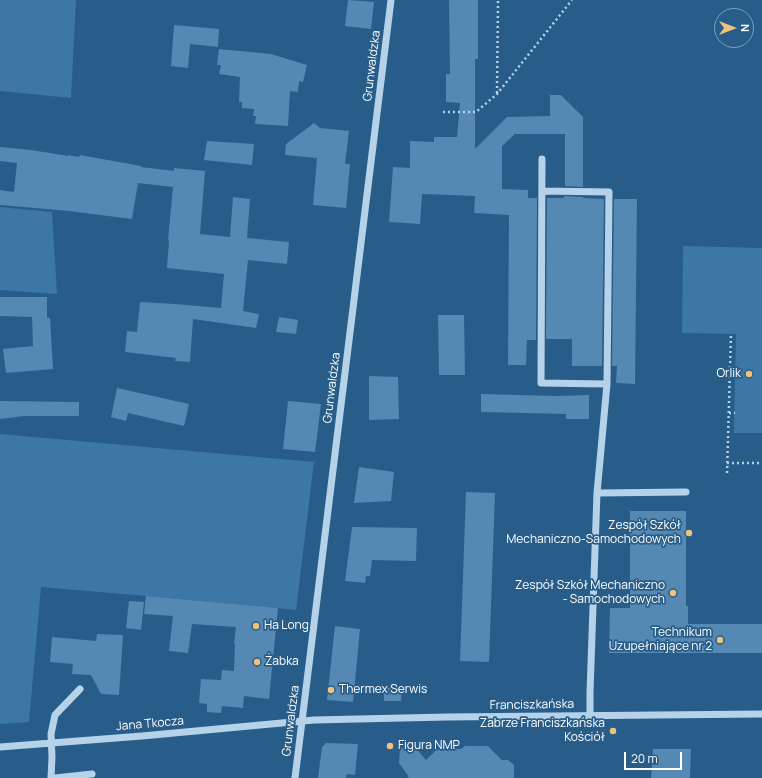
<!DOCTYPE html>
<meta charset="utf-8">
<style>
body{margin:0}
#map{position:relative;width:762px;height:778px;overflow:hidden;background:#285d89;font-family:Manrope,sans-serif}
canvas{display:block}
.north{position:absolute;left:714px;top:8px;width:40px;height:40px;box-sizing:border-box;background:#285d89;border:1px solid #7e9eb8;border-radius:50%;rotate:90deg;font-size:11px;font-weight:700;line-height:16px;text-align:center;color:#fff}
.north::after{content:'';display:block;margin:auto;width:14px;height:18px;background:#f0c27c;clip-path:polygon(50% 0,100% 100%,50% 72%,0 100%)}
.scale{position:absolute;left:624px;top:752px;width:58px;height:18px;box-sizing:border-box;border:2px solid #fff;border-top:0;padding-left:5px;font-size:12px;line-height:14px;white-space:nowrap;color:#fff;-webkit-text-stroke:3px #285d89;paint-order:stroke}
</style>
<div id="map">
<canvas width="762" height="778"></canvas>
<div class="north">N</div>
<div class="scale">20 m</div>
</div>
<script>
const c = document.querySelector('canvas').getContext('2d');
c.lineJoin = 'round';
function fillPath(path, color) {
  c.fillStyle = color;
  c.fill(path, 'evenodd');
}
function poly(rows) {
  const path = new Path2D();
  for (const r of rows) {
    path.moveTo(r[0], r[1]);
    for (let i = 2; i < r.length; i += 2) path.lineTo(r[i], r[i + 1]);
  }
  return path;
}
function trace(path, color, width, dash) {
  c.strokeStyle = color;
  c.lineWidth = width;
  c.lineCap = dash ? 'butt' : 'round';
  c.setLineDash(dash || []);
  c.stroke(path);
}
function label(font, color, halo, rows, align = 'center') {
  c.font = font + ' Manrope,sans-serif';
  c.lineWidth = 3.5;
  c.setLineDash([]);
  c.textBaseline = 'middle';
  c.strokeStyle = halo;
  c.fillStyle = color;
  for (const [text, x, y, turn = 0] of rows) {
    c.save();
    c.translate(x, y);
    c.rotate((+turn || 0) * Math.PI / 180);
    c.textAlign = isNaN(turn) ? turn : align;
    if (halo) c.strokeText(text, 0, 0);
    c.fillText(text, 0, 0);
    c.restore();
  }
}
const green = poly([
 [0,0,76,0,71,98,0,91],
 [0,207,52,212,57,294,0,290],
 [683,246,762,248,762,433,734,433,736,334,682,333],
 [0,434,314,462,296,610,146,596,41,587,29,722,0,724]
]);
const building = poly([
 [348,0,374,2,371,29,345,26],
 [449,0,478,0,478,59,475,59,475,149,507,117,550,116,550,95,561,95,583,117,583,187,565,186,565,134,515,134,502,146,502,189,528,190,528,198,537,198,536,340,527,340,526,365,508,365,509,215,474,213,475,196,422,194,420,224,389,222,393,167,410,168,410,141,434,142,434,137,457,137,460,103,446,102,446,74,450,74],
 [174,25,219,29,218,47,190,44,188,68,171,66],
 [219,49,271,54,307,65,303,82,299,81,298,92,290,91,288,126,255,124,256,116,253,116,254,109,242,108,242,102,239,102,240,77,219,74,221,65,217,65],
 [314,123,320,128,349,131,345,164,350,164,346,208,313,205,317,158,285,155,286,144],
 [207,141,254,144,252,165,204,160],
 [0,147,31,150,68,156,68,155,79,157,80,155,141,166,141,167,174,171,174,168,205,171,200,234,230,237,233,197,250,199,247,238,289,242,287,264,248,260,243,311,259,314,256,328,193,319,190,362,175,361,176,358,125,352,127,331,137,332,140,302,175,304,221,308,224,274,167,268,169,241,168,240,173,187,138,183,132,219,69,211,0,205,0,190,14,192,17,163,0,161],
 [564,196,583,197,583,198,604,199,602,366,572,366,572,339,546,339,547,198,564,198],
 [614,199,637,199,635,384,616,383,617,366,612,366],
 [0,297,47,297,47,318,50,318,53,369,6,373,3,349,33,346,32,317,0,316],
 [438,315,464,315,465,375,439,375],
 [279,317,298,320,296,334,276,332],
 [369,376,398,377,399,419,369,420],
 [117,388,189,404,184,426,128,413,126,421,111,417],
 [481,394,557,396,589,395,589,419,566,419,566,414,481,412],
 [0,401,79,402,79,416,24,416,0,419],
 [288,401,321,404,315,452,283,449],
 [359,467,394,472,391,501,354,503],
 [466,492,495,493,489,662,460,661],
 [630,511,686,511,686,606,688,606,688,624,762,624,762,653,609,653,610,608,630,608],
 [352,527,417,528,416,561,372,560,370,576,366,576,365,583,345,581],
 [146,596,278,608,269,699,244,696,243,708,222,706,221,713,207,712,207,704,199,703,201,679,221,680,222,670,234,671,235,644,234,643,236,627,192,624,188,653,169,651,173,616,144,614],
 [129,601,144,602,141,630,126,628],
 [335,626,360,629,353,702,327,700],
 [97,634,123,635,119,695,101,694,91,675,72,674,73,664,50,662,52,637,96,641],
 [384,686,402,686,401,701,384,701],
 [326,743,358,744,355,775,347,774,346,778,318,778,322,747],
 [465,746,488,746,502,760,508,760,514,765,514,778,407,778,409,777,399,763,400,748,416,748,426,760,436,750,461,749],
 [653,749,691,749,690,778,651,778]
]);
const path = poly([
 [497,93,498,0],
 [443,112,476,112,497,94,572,0],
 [729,413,735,413],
 [727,463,762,463],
 [727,473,731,334]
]);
const minor = poly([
 [542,159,541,383,607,384,597,493,590,692,590,716],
 [542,191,609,192,607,384],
 [597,493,686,492],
 [0,747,142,736,314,720,447,717,762,714],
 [51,778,52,757,51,734,55,715,80,689],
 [55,778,92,774],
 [295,778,391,0]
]);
const markers = [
 [749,374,4,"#f0c27c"],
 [689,533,4,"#f0c27c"],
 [673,593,4,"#f0c27c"],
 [256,626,4,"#f0c27c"],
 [720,640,4,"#f0c27c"],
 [257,662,4,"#f0c27c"],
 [331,690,4,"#f0c27c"],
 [613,731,4,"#f0c27c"],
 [390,746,4,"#f0c27c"]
];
const streetNames = [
 ["Grunwaldzka",372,66,-83],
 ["Grunwaldzka",332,388,-83],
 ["Franciszkańska",532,705,-1],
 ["Grunwaldzka",291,721,-83],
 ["Jana Tkocza",150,724,-5]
];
const poiNames = [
 ["Orlik",741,374],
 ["Zespół Szkół",681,526],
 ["Mechaniczno-Samochodowych",681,540],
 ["Zespół Szkół Mechaniczno",665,586],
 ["- Samochodowych",665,600],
 ["Ha Long",264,626,"left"],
 ["Technikum",712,633],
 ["Uzupełniające nr 2",712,647],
 ["Żabka",265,662,"left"],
 ["Thermex Serwis",339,690,"left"],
 ["Zabrze Franciszkańska",605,724],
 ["Kościół",605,738],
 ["Figura NMP",398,746,"left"]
];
fillPath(green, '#3d77a6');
fillPath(building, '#5588b2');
trace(path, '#b6d2e9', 2.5, [2, 3]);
trace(minor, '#b6d2e9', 7);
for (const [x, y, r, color] of markers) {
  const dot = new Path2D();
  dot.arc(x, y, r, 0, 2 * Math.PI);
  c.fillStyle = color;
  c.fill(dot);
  trace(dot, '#285d89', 1.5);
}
label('12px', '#fff', '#285d89', streetNames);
label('12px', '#fff', '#285d89', poiNames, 'right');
</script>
